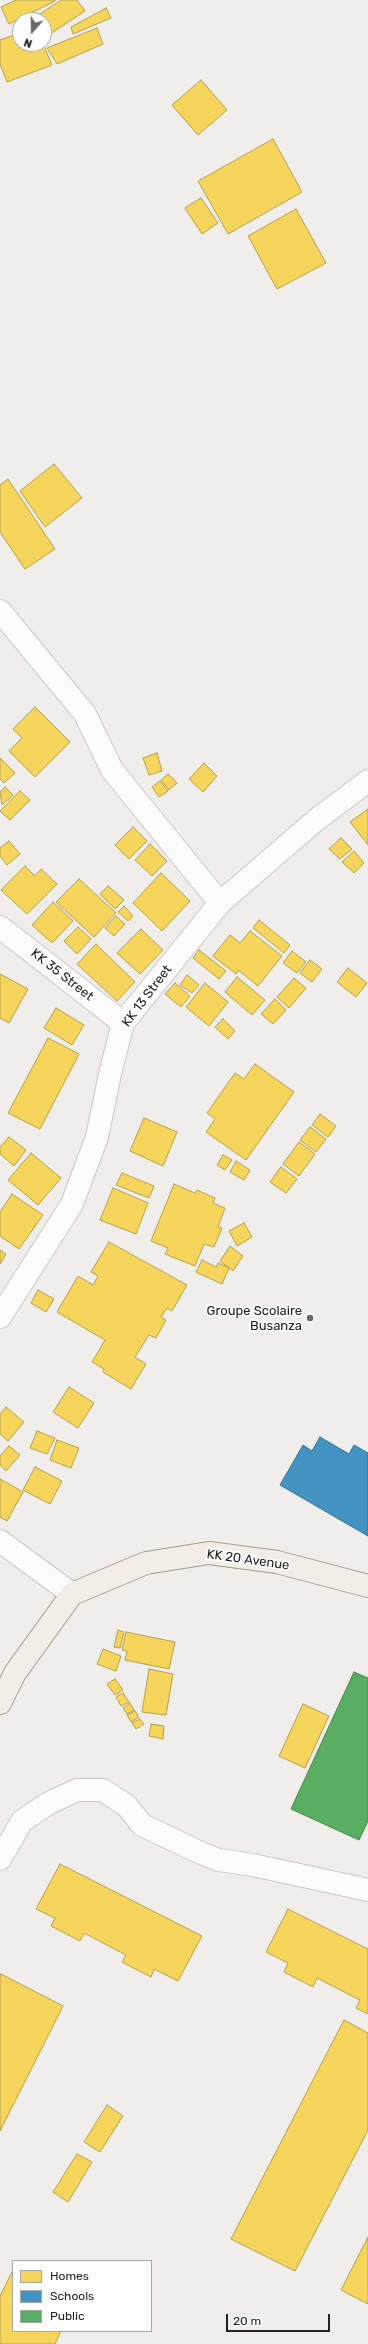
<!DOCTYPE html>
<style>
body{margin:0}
#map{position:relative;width:368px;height:2344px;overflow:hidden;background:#f0eeeb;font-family:Rubik,sans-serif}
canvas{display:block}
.legend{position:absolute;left:12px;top:2260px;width:140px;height:72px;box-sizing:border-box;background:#fff;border:1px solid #a7a7a7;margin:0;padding:5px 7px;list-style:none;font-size:12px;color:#222}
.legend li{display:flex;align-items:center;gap:8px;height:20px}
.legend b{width:20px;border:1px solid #a7a7a7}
.north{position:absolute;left:12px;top:12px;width:40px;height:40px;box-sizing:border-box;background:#fff;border:1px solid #a7a7a7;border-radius:50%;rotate:200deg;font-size:11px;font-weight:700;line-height:16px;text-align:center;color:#222}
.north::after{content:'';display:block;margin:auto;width:14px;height:18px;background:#6a6968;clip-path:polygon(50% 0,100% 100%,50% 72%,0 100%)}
.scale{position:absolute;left:226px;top:2314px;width:104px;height:18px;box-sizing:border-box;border:2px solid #222;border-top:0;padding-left:5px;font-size:12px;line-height:14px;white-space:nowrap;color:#222;-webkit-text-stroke:3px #fff;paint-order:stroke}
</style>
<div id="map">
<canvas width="368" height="2344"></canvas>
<ul class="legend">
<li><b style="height:11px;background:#f6d55c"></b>Homes</li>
<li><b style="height:11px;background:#4393c3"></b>Schools</li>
<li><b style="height:11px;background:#5aae61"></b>Public</li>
</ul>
<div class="north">N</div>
<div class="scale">20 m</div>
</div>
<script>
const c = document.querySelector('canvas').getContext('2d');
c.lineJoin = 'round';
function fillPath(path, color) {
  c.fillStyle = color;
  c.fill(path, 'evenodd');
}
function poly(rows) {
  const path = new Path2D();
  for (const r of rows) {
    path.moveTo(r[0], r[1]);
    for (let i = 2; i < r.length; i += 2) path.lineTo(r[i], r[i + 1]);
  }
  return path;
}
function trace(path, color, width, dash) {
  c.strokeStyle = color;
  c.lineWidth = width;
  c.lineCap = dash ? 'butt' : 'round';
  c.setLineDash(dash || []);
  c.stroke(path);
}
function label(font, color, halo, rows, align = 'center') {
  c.font = font + ' Rubik,sans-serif';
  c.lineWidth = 4;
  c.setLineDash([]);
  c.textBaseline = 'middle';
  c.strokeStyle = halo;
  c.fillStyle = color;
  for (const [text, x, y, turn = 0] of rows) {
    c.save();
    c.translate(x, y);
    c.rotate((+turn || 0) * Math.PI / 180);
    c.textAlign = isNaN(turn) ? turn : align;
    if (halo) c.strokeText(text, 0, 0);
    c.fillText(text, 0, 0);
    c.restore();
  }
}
const homes = poly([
 [16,0,55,0,55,1,9,24,1,7,16,0],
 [61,0,77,0,85,11,50,34,44,26,44,20,40,20,37,16,61,0],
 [106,8,111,18,73,34,71,27,106,8],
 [97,28,103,44,57,64,47,48,97,28],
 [20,33,20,44,43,44,52,65,7,82,0,64,0,40,20,33],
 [201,80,227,110,198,135,172,105,201,80],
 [273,139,302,192,228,234,198,181,273,139],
 [201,198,218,223,202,234,185,208,201,198],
 [296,209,326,263,277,289,248,236,296,209],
 [54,464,82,498,45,527,20,491,54,464],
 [8,479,55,549,25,569,0,532,0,485,8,479],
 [35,707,70,742,35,777,9,751,22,738,13,729,35,707],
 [157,753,162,771,149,775,143,758,157,753],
 [0,758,15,773,4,783,0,779,0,758],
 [204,763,217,776,203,792,189,779,204,763],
 [168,774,177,783,169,790,161,780,168,774],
 [160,781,168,791,159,797,152,787,160,781],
 [5,787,13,795,2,805,0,792,5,787],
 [20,791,30,800,10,820,0,811,20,791],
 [368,809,368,845,350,822,368,809],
 [133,827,147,841,129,859,115,845,133,827],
 [341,838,352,849,340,859,329,849,341,838],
 [9,841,20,854,7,865,0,856,0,848,9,841],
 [150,844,167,861,152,876,135,860,150,844],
 [354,851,364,863,354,873,342,862,354,851],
 [25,866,35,876,41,869,57,884,27,914,1,890,25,866],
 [161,873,190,901,162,931,133,903,161,873],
 [79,879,116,913,94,937,56,902,79,879],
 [108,886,124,900,115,909,100,894,108,886],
 [53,902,73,921,52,943,32,925,53,902],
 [124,906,133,916,128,921,118,912,124,906],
 [116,916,125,924,114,936,105,928,116,916],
 [259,920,290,945,284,953,253,928,259,920],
 [78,927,91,939,77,954,64,941,78,927],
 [141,929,163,950,140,974,117,953,141,929],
 [250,931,282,956,258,986,238,970,236,974,213,956,230,935,240,943,250,931],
 [96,944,135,982,117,1001,77,964,96,944],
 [199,950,226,971,219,979,193,958,199,950],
 [292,951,306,962,297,973,283,963,292,951],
 [310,960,322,969,312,982,300,973,310,960],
 [348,968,367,983,356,997,337,982,348,968],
 [0,974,28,989,9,1023,0,1018,0,974],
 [187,975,199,985,192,993,180,985,187,975],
 [237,977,265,1000,252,1015,225,992,237,977],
 [294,978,306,988,289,1008,277,997,294,978],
 [175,983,190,996,181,1007,165,994,175,983],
 [205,983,228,1002,209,1026,186,1007,205,983],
 [275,999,286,1010,273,1024,261,1014,275,999],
 [56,1008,84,1025,72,1045,44,1028,56,1008],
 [223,1019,235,1031,228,1039,215,1027,223,1019],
 [48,1038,79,1054,40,1129,8,1113,48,1038],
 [255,1064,294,1092,246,1160,206,1132,215,1119,207,1113,235,1073,244,1079,255,1064],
 [320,1114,336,1126,328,1137,312,1125,320,1114],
 [144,1118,177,1132,163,1166,130,1151,144,1118],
 [310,1127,326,1139,316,1152,300,1140,310,1127],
 [9,1137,26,1150,14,1166,0,1154,0,1147,9,1137],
 [299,1142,315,1154,299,1176,283,1164,299,1142],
 [31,1153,61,1178,38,1205,8,1180,31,1153],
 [223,1155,232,1160,225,1170,217,1165,223,1155],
 [236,1161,250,1170,244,1180,230,1172,236,1161],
 [281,1167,297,1179,286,1193,270,1182,281,1167],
 [122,1173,154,1186,149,1198,116,1185,122,1173],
 [174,1184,195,1193,197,1190,215,1198,213,1203,225,1208,218,1227,222,1228,214,1247,204,1244,195,1266,165,1254,168,1248,151,1241,174,1184],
 [113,1188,148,1203,136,1234,100,1220,113,1188],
 [12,1194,43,1215,19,1249,0,1236,0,1212,12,1194],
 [244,1223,252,1237,237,1246,229,1231,244,1223],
 [109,1242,187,1285,172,1311,167,1308,161,1317,166,1320,156,1338,149,1335,135,1357,146,1364,131,1389,103,1372,104,1369,92,1362,105,1340,57,1312,78,1276,93,1285,98,1276,91,1272,109,1242],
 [230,1246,243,1256,233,1271,220,1261,230,1246],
 [0,1250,6,1254,0,1264,0,1250],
 [202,1260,216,1267,218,1263,229,1268,222,1284,196,1272,202,1260],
 [38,1290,54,1299,46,1312,31,1303,38,1290],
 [69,1387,94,1403,78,1428,53,1412,69,1387],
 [6,1407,24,1422,8,1441,0,1434,0,1414,6,1407],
 [37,1431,55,1438,47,1454,30,1448,37,1431],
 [57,1440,79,1448,71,1468,50,1460,57,1440],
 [9,1446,20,1455,6,1471,0,1465,0,1456,9,1446],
 [35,1467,62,1481,50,1504,23,1490,35,1467],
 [0,1479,23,1492,7,1521,0,1517,0,1479],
 [118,1630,124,1632,120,1648,114,1647,118,1630],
 [126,1632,175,1642,169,1669,125,1660,127,1651,122,1650,126,1632],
 [103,1649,121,1656,116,1671,97,1664,103,1649],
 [149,1669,173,1674,166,1715,142,1712,149,1669],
 [115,1679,123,1690,115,1695,107,1684,115,1679],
 [123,1693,129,1702,121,1706,116,1697,123,1693],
 [130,1703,134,1710,127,1714,123,1708,130,1703],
 [303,1704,329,1716,305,1768,279,1756,303,1704],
 [135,1711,139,1717,131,1722,127,1715,135,1711],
 [140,1719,144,1724,136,1729,132,1723,140,1719],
 [151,1724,164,1726,163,1739,149,1736,151,1724],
 [60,1864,202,1936,178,1981,154,1969,151,1977,122,1962,126,1955,84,1933,80,1941,51,1926,55,1918,36,1909,60,1864],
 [288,1909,368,1949,368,2014,356,2008,360,2000,317,1978,313,1987,284,1972,288,1963,266,1952,288,1909],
 [1,1974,63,2006,0,2131,0,1975,1,1974],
 [344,2020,368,2033,368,2130,295,2271,231,2239,344,2020],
 [107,2105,123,2116,100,2152,84,2142,107,2105],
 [77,2154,92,2162,68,2202,53,2192,77,2154],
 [368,2237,368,2304,341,2290,368,2237],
 [13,2270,13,2331,61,2331,55,2344,0,2344,0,2296,13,2270]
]);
const schools = poly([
 [320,1437,349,1454,354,1445,368,1453,368,1536,280,1485,303,1445,312,1451,320,1437]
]);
const public = poly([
 [354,1672,368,1678,368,1821,359,1840,291,1809,354,1672]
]);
const minor = poly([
 [0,611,85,714,112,770,220,903],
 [0,927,123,1023],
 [0,1317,72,1204,97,1137,110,1074,123,1023,220,903,316,820,368,781],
 [0,1541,72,1594],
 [0,1859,22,1821,49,1803,77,1790,103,1790,127,1806,142,1825,203,1854,219,1860,253,1865,368,1890]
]);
const major = poly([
 [0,1703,15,1673,72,1594,146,1563,209,1553,277,1562,368,1586]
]);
const markers = [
 [310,1318,4,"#6a6968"]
];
const streetNames = [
 ["KK 35 Street",62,975,38],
 ["KK 13 Street",147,996,-53],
 ["KK 20 Avenue",248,1560,8]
];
const poiNames = [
 ["Groupe Scolaire",302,1311],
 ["Busanza",302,1326]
];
fillPath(homes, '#f6d55c');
trace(homes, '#b69f4b', 1);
fillPath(schools, '#4393c3');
trace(schools, '#397193', 1);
fillPath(public, '#5aae61');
trace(public, '#49844e', 1);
trace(minor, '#c9c8c7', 24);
trace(major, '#a79c86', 24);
trace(minor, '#fdfcfc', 22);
trace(major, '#f3ede7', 22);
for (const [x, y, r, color] of markers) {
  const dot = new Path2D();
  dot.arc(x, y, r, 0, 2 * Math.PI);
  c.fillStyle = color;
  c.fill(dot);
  trace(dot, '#fff', 1.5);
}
label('13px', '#222', '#fff', streetNames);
label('13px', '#222', '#fff', poiNames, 'right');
</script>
